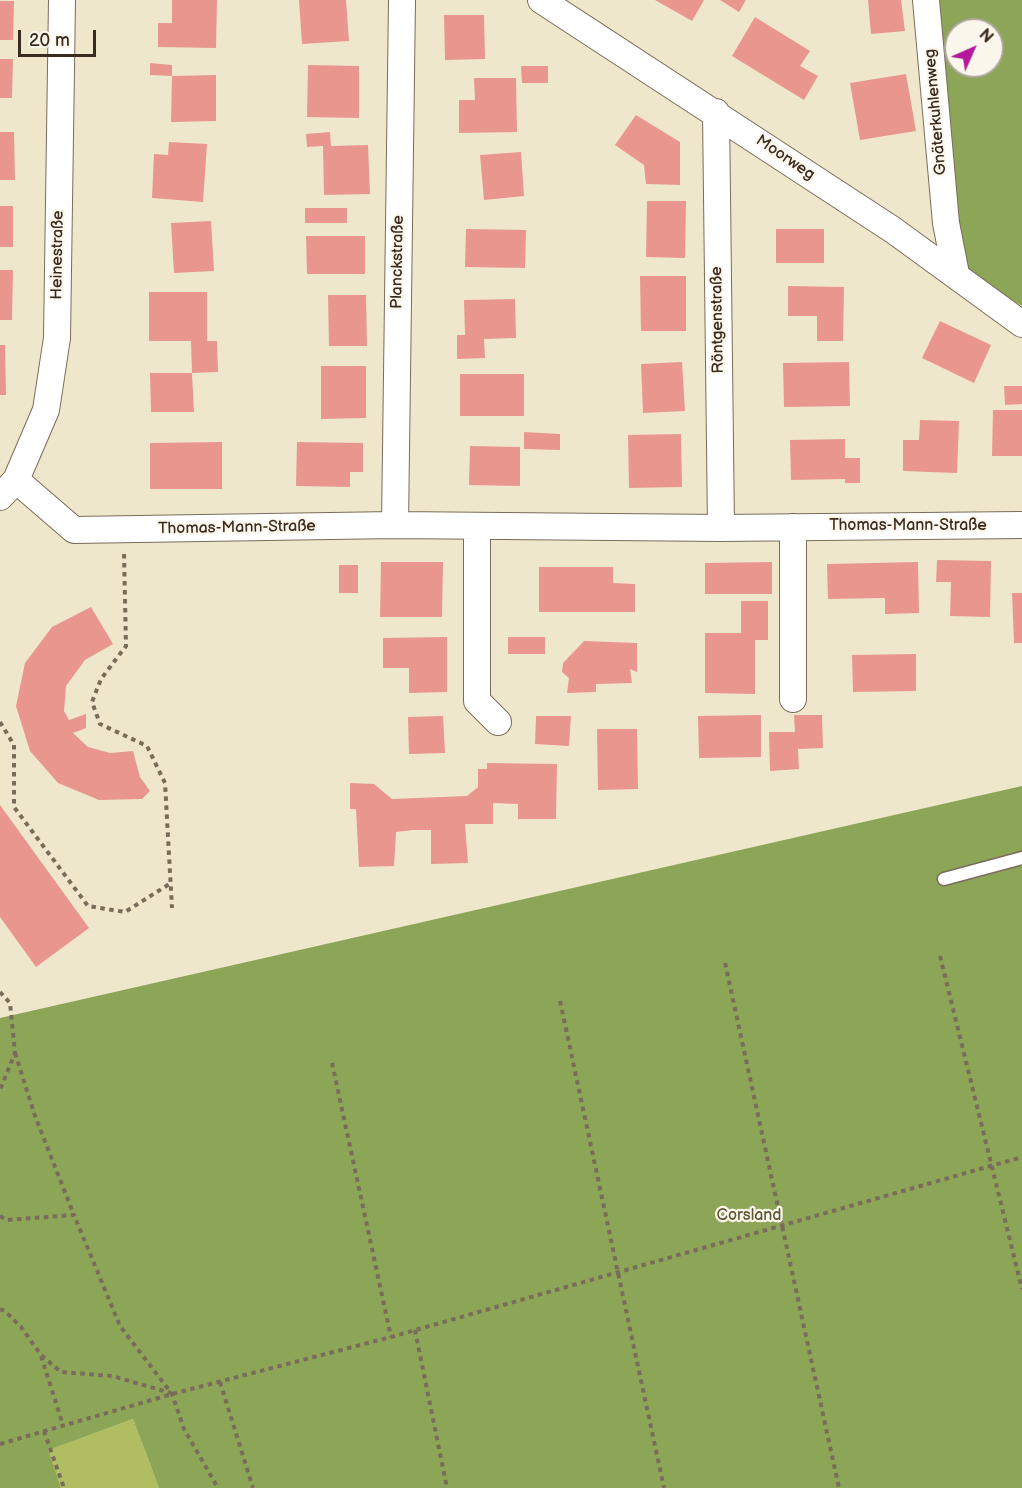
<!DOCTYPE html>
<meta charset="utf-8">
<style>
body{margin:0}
#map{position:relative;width:1022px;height:1488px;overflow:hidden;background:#efe7cc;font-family:"Balsamiq Sans",sans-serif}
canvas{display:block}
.north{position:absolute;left:944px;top:18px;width:60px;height:60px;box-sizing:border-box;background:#fbf7ec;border:2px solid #aea59a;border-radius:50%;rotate:45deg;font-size:16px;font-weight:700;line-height:24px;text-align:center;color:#3b2a1e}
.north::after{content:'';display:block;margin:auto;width:21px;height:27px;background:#b5179e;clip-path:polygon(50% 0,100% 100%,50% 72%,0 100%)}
.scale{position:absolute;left:18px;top:30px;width:78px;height:27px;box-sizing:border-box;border:3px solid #3b2a1e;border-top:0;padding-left:8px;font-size:18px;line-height:21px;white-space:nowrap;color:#3b2a1e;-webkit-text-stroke:4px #fbf7ec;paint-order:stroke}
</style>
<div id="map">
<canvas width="1022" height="1488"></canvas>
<div class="north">N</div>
<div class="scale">20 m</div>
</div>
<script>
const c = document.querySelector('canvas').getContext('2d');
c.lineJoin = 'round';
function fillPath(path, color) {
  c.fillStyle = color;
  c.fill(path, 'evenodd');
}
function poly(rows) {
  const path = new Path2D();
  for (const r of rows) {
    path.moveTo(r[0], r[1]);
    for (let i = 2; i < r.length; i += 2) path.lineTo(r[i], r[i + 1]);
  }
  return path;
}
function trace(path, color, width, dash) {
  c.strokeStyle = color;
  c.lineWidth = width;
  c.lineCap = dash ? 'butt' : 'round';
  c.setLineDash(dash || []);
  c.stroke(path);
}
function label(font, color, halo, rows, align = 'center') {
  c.font = font + ' "Balsamiq Sans",sans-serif';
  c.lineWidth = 4.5;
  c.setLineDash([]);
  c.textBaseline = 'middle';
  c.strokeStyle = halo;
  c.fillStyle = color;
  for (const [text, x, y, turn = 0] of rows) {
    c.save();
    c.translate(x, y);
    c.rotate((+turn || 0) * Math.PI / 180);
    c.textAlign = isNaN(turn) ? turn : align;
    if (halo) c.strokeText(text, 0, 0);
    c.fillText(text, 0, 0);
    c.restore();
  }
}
const green = poly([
 [133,1419,159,1488,61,1488,47,1450]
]);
const forest = poly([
 [938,0,1022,0,1022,306,963,269],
 [956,30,992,30,992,66,956,66],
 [1022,786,1022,1488,159,1488,133,1419,48,1450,61,1488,0,1488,0,1018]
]);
const building = poly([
 [172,0,217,0,216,48,158,47,158,23,172,23],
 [299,0,346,0,349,41,302,44],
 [655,0,704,0,692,21],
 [720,0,746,0,739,12],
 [868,0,901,0,905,31,871,34],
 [0,1,14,1,13,40,0,40],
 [444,15,484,15,485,59,445,60],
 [755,17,810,51,800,66,818,76,804,100,732,56],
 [0,59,13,59,12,98,0,98],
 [150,63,172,65,172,76,150,75],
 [308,65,359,66,359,118,307,117],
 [521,66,548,66,548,83,522,83],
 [906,74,916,131,860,140,850,83],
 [216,75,216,121,171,122,172,76],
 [474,78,516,78,517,132,459,133,459,100,475,100],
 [636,115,680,142,680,185,646,184,644,165,615,145],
 [0,132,14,132,15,180,0,180],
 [330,132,331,146,368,145,370,194,324,195,323,146,307,147,306,134],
 [169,142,207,144,203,202,152,198,154,154,168,155],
 [521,152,524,196,484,200,480,155],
 [647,201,686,201,685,258,646,257],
 [0,206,13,206,13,247,0,247],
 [305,208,347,208,347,223,305,223],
 [211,221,214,271,174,273,171,223],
 [466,229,526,230,525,268,465,267],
 [776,229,824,229,824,263,776,263],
 [306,236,365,236,365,274,307,274],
 [0,270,13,270,12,320,0,320],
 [640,276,686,276,686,331,641,331],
 [788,286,844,287,843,341,817,341,817,316,788,316],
 [149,292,207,292,207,341,217,341,218,372,192,373,194,412,151,412,150,373,192,373,191,341,149,341],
 [328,295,366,295,367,346,329,346],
 [515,299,516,338,484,339,485,358,457,359,457,335,465,335,464,300],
 [940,321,991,345,974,383,922,358],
 [0,345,5,345,6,395,0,395],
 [682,362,685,411,643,413,641,364],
 [849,362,850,406,784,407,783,363],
 [321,366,366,366,366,418,321,419],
 [460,374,524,374,524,416,460,416],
 [1004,386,1022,386,1022,404,1005,405],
 [993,410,1022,410,1022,456,992,456],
 [920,420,959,421,957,473,903,471,903,440,919,440],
 [524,432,560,434,560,450,524,449],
 [681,434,682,487,629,488,628,435],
 [845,439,845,458,860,458,860,483,845,483,845,479,791,480,790,440],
 [222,442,222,489,150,489,150,443],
 [297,442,363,443,363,472,350,472,350,487,296,486],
 [470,446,520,447,520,486,469,485],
 [937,560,991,561,990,617,950,616,951,582,936,582],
 [381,562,443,562,442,617,380,617],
 [772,562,772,594,705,594,705,563],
 [918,562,919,613,885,614,885,598,828,599,827,564],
 [339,565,358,565,358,593,339,593],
 [539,567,613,567,613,583,635,584,635,612,539,612],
 [1012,593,1022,593,1022,643,1014,643],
 [741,601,768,601,768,640,755,640,755,694,705,693,705,633,741,633],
 [91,607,113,644,85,660,66,686,64,711,69,720,86,714,86,728,73,733,88,747,110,753,133,751,140,777,150,791,142,799,99,800,58,783,30,751,16,706,25,663,52,627],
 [447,637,447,692,409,693,409,668,383,668,383,638],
 [508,637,545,637,545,654,508,654],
 [584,641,637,643,637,672,630,669,632,683,596,684,596,692,567,693,569,678,562,672,563,663],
 [916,654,916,691,853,692,852,655],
 [761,715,761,757,699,758,698,716],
 [794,715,822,715,823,748,798,749,799,769,770,771,769,732,795,732],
 [443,716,445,753,409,754,408,717],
 [536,716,571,716,569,746,535,744],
 [597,729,637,729,638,789,598,790],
 [487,763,557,764,556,819,518,819,518,804,493,803,493,824,465,824,468,863,431,864,431,830,413,830,396,832,394,866,359,867,356,809,350,809,350,783,374,784,392,799,467,796,478,787,478,769,487,769],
 [0,805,89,928,36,967,0,917]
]);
const path = poly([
 [124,554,126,646,101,679,92,702,100,724,147,746,165,783,172,908],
 [0,722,14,745,14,807,88,906,125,912,171,883],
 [940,956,1022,1289],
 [725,963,839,1488],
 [0,992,10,1003,15,1053,0,1090],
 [560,1001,664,1488],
 [15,1053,35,1116,74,1215],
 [332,1063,391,1337],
 [0,1216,7,1220,74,1215,120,1326,172,1394,184,1429,218,1488],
 [0,1309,5,1311,21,1327,41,1355,61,1372,112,1376,171,1393],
 [415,1330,447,1488],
 [41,1356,63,1425],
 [220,1382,253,1488],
 [44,1431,64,1488],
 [0,1444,172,1394,391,1337,1022,1157]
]);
const service = poly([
 [944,879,1022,858]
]);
const minor = poly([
 [541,0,893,230,1022,324],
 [926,0,946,223,956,274],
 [716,112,721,528],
 [16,480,74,530,395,525,721,528,1022,525],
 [0,497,16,480,46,410,57,338,62,0],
 [395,525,402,0],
 [477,526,477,701,498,722],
 [793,699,793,527]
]);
const streetNames = [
 ["Gnäterkuhlenweg",936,112,-95],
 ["Moorweg",785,158,34],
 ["Heinestraße",58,255,-89],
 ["Planckstraße",398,262,-89],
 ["Röntgenstraße",718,320,-91],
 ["Thomas-Mann-Straße",908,526],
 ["Thomas-Mann-Straße",237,528,-1]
];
const parkNames = [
 ["Corsland",749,1216]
];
fillPath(green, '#b0be61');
fillPath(forest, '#8ca557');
fillPath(building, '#e9978e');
trace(service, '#7a6c5b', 15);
trace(minor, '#7a6c5b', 28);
trace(path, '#7a6c5b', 4, [4.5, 4.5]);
trace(service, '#fff', 12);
trace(minor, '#fff', 26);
label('16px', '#3b2a1e', '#fbf7ec', streetNames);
label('16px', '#5e5632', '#fbf7ec', parkNames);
</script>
